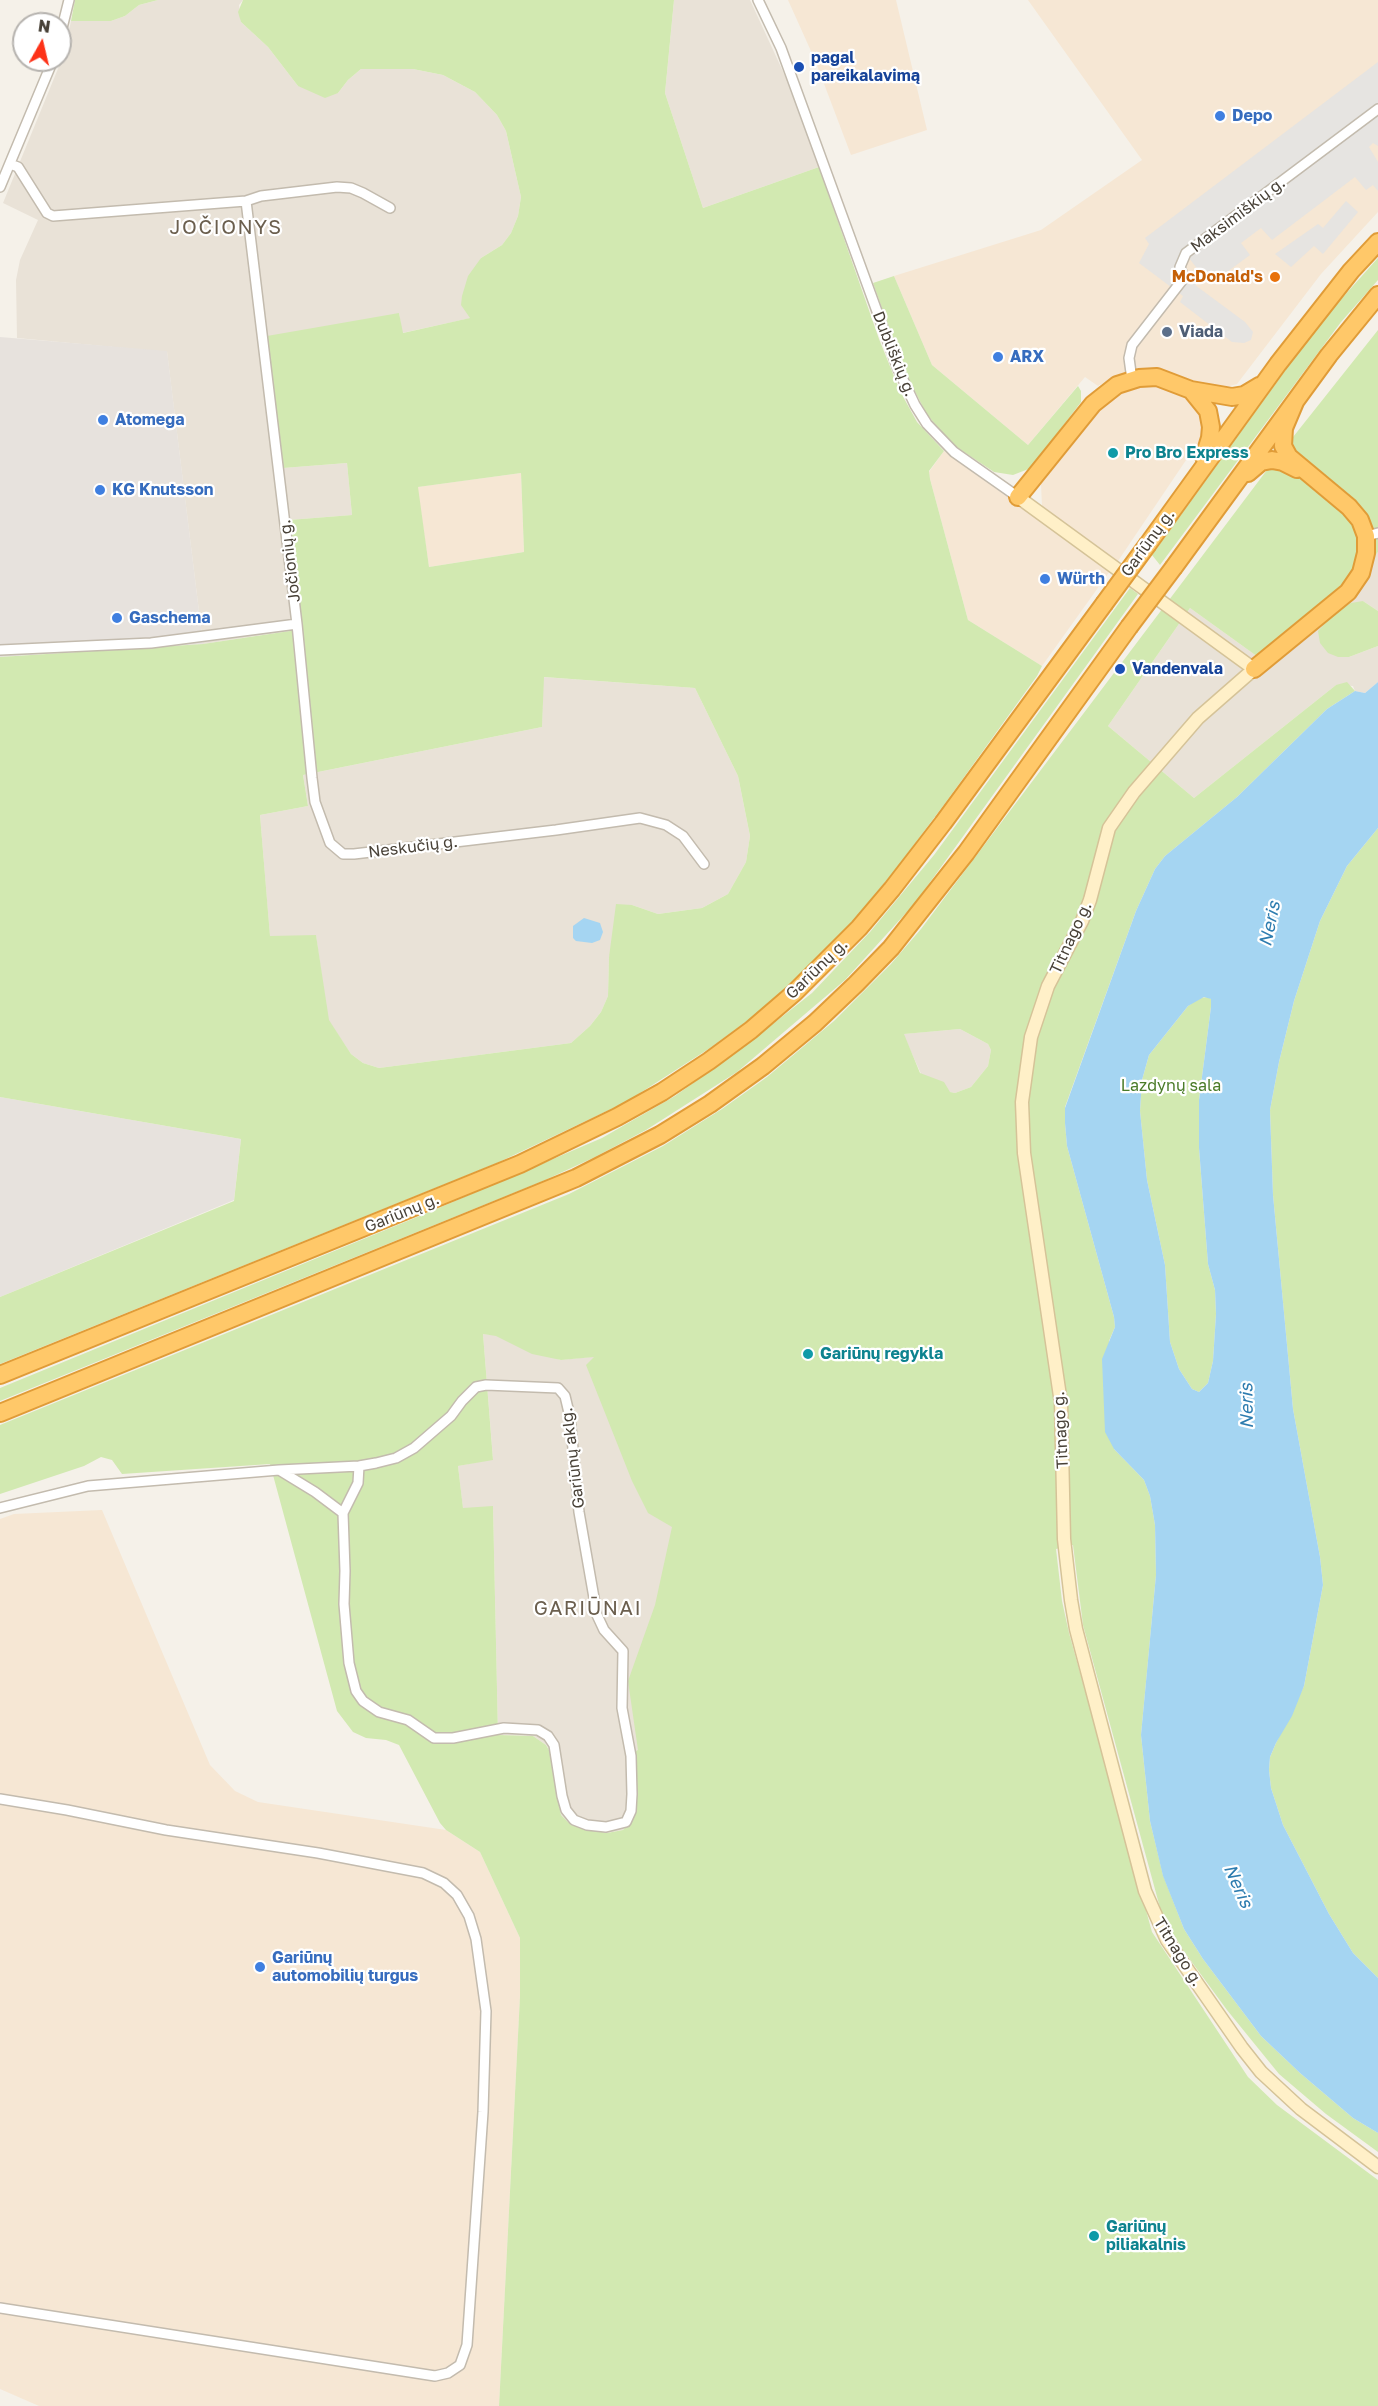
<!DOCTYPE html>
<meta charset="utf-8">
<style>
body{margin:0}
#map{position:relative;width:1378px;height:2406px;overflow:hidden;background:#f5f1e9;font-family:"Golos Text",sans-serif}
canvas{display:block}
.north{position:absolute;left:12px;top:12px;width:60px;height:60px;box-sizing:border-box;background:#fff;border:2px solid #b6b3af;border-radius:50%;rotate:8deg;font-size:16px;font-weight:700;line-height:24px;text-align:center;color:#484137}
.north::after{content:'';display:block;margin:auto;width:21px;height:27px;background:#fd3218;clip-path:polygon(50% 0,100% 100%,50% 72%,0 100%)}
</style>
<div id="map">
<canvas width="1378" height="2406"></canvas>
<div class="north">N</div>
</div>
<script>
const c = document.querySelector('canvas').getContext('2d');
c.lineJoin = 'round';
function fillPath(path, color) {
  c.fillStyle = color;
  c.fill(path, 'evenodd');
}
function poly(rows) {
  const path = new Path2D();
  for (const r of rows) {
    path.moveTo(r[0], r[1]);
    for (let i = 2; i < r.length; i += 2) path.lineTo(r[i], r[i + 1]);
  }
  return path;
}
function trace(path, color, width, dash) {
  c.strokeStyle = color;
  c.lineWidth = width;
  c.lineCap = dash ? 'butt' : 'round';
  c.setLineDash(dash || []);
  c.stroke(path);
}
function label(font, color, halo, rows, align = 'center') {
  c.font = font + ' "Golos Text",sans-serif';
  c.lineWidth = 4.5;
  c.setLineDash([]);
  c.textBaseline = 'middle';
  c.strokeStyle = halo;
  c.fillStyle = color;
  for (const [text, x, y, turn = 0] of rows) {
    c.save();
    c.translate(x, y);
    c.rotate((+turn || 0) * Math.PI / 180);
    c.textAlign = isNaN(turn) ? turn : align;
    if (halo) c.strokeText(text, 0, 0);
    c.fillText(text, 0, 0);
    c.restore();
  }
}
const residential = poly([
 [158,0,243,0,239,5,241,22,268,47,298,86,338,93,348,80,361,69,413,69,443,75,475,92,497,115,506,131,521,197,518,216,511,233,502,245,481,258,471,318,402,333,399,313,283,468,347,463,352,515,289,520,303,629,203,644,167,352,17,338,16,280,20,260,38,220,3,203,64,54,71,21,111,21,125,16,139,5],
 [674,0,750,0,798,104,819,167,703,208,665,93],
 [1378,552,1378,611,1363,601,1338,657,1349,657,1378,646,1378,682,1365,693,1355,691,1353,686,1336,685,1194,798,1108,726,1190,608,1258,657,1350,585],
 [543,677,695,688,738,776,750,836,746,862,728,894,702,908,658,914,632,905,609,957,608,996,601,1012,590,1026,571,1043,379,1068,363,1063,351,1054,328,1020,316,936,270,937,260,815,308,806,303,775,542,727],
 [960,1029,988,1044,991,1050,988,1066,971,1087,955,1093,934,1089,922,1076,903,1034],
 [483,1334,496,1335,560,1360,589,1357,618,1357,684,1515,655,1733,636,1796,634,1818,623,1830,607,1833,571,1825,561,1815,550,1752,546,1745,533,1736,498,1735,493,1507,463,1509,458,1466,493,1459]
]);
const commercial = poly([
 [788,0,896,0,927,130,851,155,815,60],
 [1028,0,1378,0,1378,212,1321,274,1237,384,1226,387,1206,384,1159,371,1139,369,1117,375,1098,386,1085,377,1028,445,932,365,894,276,1041,230,1142,160],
 [1152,385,1175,390,1191,398,1202,412,1207,429,1118,561,1042,506,1041,484,1104,404,1115,394,1136,386],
 [944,451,1110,571,1042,666,968,620,930,479,929,472],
 [521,473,524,552,429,567,417,487],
 [102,1510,210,1765,235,1791,258,1802,446,1830,480,1852,520,1938,520,1996,499,2406,39,2406,0,2389,0,1519,14,1514]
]);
const industrial = poly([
 [0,337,167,351,203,644,0,657],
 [0,1097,241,1139,234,1200,0,1297]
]);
const green = poly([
 [75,0,158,0,139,5,125,16,111,21,71,21],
 [243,0,674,0,665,93,703,208,819,167,879,339,900,391,917,422,944,451,929,471,930,479,968,620,1042,666,1037,676,946,802,895,870,843,933,762,1010,710,1048,626,1102,497,1163,0,1364,0,1297,234,1201,241,1139,0,1097,0,657,203,644,303,629,289,520,352,515,347,463,283,468,267,336,399,313,403,333,470,318,461,305,462,296,468,276,481,258,502,245,511,233,518,216,521,197,506,131,497,115,475,92,443,75,413,69,361,69,348,80,338,93,325,98,298,86,268,47,241,22,238,12],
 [521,473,524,552,429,567,418,487],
 [544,677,695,688,738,776,750,836,746,862,728,894,702,908,658,914,632,905,616,904,609,957,608,996,601,1012,590,1026,571,1043,379,1068,363,1063,351,1054,329,1020,316,935,270,936,260,815,308,806,303,775,542,727],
 [1378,258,1378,280,1341,322,1160,565,1152,555,1318,325],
 [894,276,932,365,1028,445,1078,386,1081,391,1081,402,1031,468,1013,475,994,472,955,446,927,415,904,370,873,283],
 [1378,330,1378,552,1350,585,1258,657,1190,608,1108,726,1194,798,1336,685,1347,682,1355,691,1327,709,1237,797,1165,856,1155,869,1136,911,1065,1107,1065,1123,1067,1146,1114,1317,1115,1327,1109,1341,1114,1449,1144,1480,1150,1496,1155,1525,1156,1575,1141,1735,1150,1821,1163,1875,1184,1929,1203,1959,1261,2036,1300,2073,1353,2118,1378,2133,1378,2152,1326,2114,1279,2074,1227,2010,1183,1950,1162,1915,1083,1625,1073,1545,1056,1549,1062,1601,1069,1633,1152,1932,1248,2077,1277,2105,1378,2180,1378,2406,499,2406,520,1996,520,1938,480,1852,446,1830,440,1823,399,1745,386,1740,366,1738,353,1732,337,1711,270,1464,122,1474,112,1460,101,1457,84,1466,0,1494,0,1425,569,1194,663,1146,722,1109,767,1077,834,1021,891,964,921,929,1270,466],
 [960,1029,988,1044,991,1050,988,1066,971,1087,955,1093,950,1092,944,1082,920,1073,904,1034],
 [483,1334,496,1336,532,1354,561,1360,594,1357,586,1365,632,1481,648,1513,672,1527,655,1605,628,1681,638,1750,636,1751,634,1818,623,1830,607,1833,571,1825,561,1815,550,1752,546,1745,533,1736,498,1735,493,1506,463,1508,458,1466,493,1460],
 [1130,588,1138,594,915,903,845,980,737,1072,646,1130,595,1157,543,1181,0,1401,0,1388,427,1213,602,1138,675,1096,745,1046,812,993,870,932,934,855],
 [1363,601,1378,611,1378,646,1349,657,1338,657,1328,653,1320,643,1318,631,1336,612,1351,603],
 [1378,828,1378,1978,1353,1953,1329,1914,1283,1825,1271,1788,1269,1770,1270,1757,1276,1743,1304,1686,1323,1585,1320,1557,1293,1409,1273,1195,1270,1110,1279,1062,1294,1001,1320,921,1347,866],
 [1208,997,1211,999,1211,1007,1199,1100,1199,1148,1208,1264,1215,1290,1216,1314,1213,1361,1208,1383,1199,1392,1192,1389,1179,1369,1170,1342,1165,1265,1147,1180,1140,1111,1142,1080,1149,1055,1188,1006,1199,998]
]);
const parking = poly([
 [1378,62,1378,146,1373,143,1369,147,1378,162,1378,191,1373,185,1366,190,1355,177,1272,240,1261,228,1241,243,1250,255,1212,283,1207,276,1195,285,1245,322,1253,332,1251,340,1244,343,1232,342,1180,302,1183,296,1139,263,1149,244,1145,238],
 [1189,258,1199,271,1195,274,1190,274,1184,268,1185,262],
 [1346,201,1358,212,1323,254,1314,246,1291,267,1275,254,1318,224,1323,228]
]);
const water = poly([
 [1378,682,1378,828,1347,866,1320,921,1294,1001,1279,1062,1270,1110,1273,1195,1293,1409,1320,1557,1323,1585,1304,1686,1292,1716,1276,1743,1270,1757,1269,1770,1271,1788,1283,1825,1329,1914,1353,1953,1378,1978,1378,2133,1353,2118,1300,2073,1261,2036,1203,1959,1184,1929,1163,1876,1150,1821,1141,1735,1156,1575,1155,1525,1150,1496,1144,1480,1114,1449,1105,1432,1102,1359,1115,1327,1114,1317,1067,1146,1065,1123,1065,1108,1136,911,1155,869,1165,856,1237,797,1327,709,1355,691,1365,693],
 [1204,997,1211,999,1211,1007,1199,1100,1199,1148,1208,1264,1215,1290,1216,1314,1213,1361,1208,1383,1199,1392,1192,1389,1179,1369,1170,1342,1165,1265,1147,1180,1140,1111,1142,1080,1149,1055,1188,1006],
 [584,918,600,923,603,932,600,940,592,943,576,941,573,938,573,926]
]);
const street = poly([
 [758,0,781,48,898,369,915,405,927,424,954,452,1018,497],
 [60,36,69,0],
 [10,164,18,167,47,213,53,216,246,201,261,196,337,187,351,188,363,193,390,208],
 [0,187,53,60],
 [246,201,297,624,312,778,315,802,330,843,343,854,354,854,556,830,640,818,666,825,683,836,704,864],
 [1132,380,1129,358,1132,345,1184,278,1180,267,1186,253,1378,109],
 [1366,536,1378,533],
 [0,650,151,643,297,624],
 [0,1508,88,1486,279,1470,359,1466,376,1463,396,1458,414,1448,451,1416,462,1401,476,1387,486,1385,558,1388,565,1396,570,1417,579,1512,597,1615,604,1630,623,1651,622,1708,631,1756,632,1794,631,1811,626,1822,606,1827,587,1825,574,1820,566,1810,562,1796,554,1745,548,1736,538,1730,504,1728,453,1738,434,1738,408,1720,379,1712,363,1701,356,1691,349,1663,344,1604,345,1571,343,1513,315,1492,279,1470],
 [343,1513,358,1483,359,1466],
 [0,1799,67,1810,166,1830,318,1853,423,1873,444,1883,457,1895,469,1916,476,1939,486,2011,483,2112,467,2345,460,2365,448,2373,435,2376,0,2308]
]);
const secondary = poly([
 [1018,497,1254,669,1198,718,1134,792,1109,828,1090,900,1082,921,1048,986,1031,1037,1022,1102,1024,1153,1061,1403,1064,1539,1071,1600,1076,1629,1145,1891,1167,1940,1242,2048,1261,2072,1301,2109,1378,2167]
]);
const highway = poly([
 [1191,390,1208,411,1211,427,1210,438,1204,457],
 [1248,473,1261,462,1272,460,1283,462,1297,469],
 [1018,497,1093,404,1117,385,1139,378,1157,377,1191,390,1232,397,1244,395,1259,386],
 [1148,544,1278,364,1351,271,1378,242],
 [1174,567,1329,355,1378,295],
 [1254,669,1348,592,1361,573,1366,553,1366,536,1360,520,1349,507,1289,457,1283,446,1284,428,1295,402],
 [0,1375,520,1164,617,1117,662,1092,709,1061,751,1030,794,993,859,928,892,889,943,823,1104,604],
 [0,1413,576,1178,660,1135,710,1104,763,1066,815,1023,856,984,891,948,966,853,1129,627]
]);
const highwayBridge = poly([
 [1104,604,1148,544],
 [1129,627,1174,567]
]);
const markers = [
 [799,67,6,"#1a4fb4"],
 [1220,116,6,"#3f7fe0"],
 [1275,277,6,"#e8710a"],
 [1167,332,6,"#5c6f8a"],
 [998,357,6,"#3f7fe0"],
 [103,420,6,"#3f7fe0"],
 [1113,453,6,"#0f9aa8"],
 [100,490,6,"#3f7fe0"],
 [1045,579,6,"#3f7fe0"],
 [117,618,6,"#3f7fe0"],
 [1120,669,6,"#1a4fb4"],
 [808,1354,6,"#0f9aa8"],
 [260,1967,6,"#3f7fe0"],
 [1094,2236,6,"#0f9aa8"]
];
const transitNames = [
 ["pagal",811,58],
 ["pareikalavimą",811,76],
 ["Vandenvala",1132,669]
];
const shopNames = [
 ["Depo",1232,116],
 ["ARX",1010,357],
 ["Atomega",115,420],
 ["KG Knutsson",112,490],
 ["Würth",1057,579],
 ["Gaschema",129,618],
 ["Gariūnų",272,1958],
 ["automobilių turgus",272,1976]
];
const streetNames = [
 ["Maksimiškių g.",1238,215,-37],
 ["Dubliškių g.",894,354,68],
 ["Gariūnų g.",1148,543,-54],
 ["Jočionių g.",290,561,-97],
 ["Neskučių g.",413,847,-7],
 ["Titnago g.",1071,938,-65],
 ["Gariūnų g.",817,969,-44],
 ["Gariūnų g.",402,1213,-22],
 ["Titnago g.",1061,1430,-93],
 ["Gariūnų aklg.",573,1458,-97],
 ["Titnago g.",1178,1952,58]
];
const foodNames = [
 ["McDonald's",1263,277]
];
const serviceNames = [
 ["Viada",1179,332]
];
const cultureNames = [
 ["Pro Bro Express",1125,453],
 ["Gariūnų regykla",820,1354],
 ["Gariūnų",1106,2227],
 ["piliakalnis",1106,2245]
];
const parkNames = [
 ["Lazdynų sala",1171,1086]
];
const waterNames = [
 ["Neris",1270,924,-78],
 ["Neris",1247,1406,-91],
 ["Neris",1238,1886,66]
];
const quarterNames = [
 ["JOČIONYS",226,228],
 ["GARIŪNAI",588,1609]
];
fillPath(residential, '#e9e2d7');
fillPath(commercial, '#f6e7d4');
fillPath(industrial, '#e7e2dd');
fillPath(green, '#d2e9b1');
fillPath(parking, '#e6e4e1');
fillPath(water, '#a5d5f2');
trace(street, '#c3bbae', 12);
trace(secondary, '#d5c398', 15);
trace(highway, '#e09c38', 20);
trace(street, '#fff', 9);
trace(secondary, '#fff0c8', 12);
trace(highway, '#ffc869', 16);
trace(highwayBridge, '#e09c38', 20, []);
trace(highwayBridge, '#ffc869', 16);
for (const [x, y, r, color] of markers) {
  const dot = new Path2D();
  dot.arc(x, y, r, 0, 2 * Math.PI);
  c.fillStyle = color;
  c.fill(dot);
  trace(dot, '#fff', 2);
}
label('bold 16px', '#164399', '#fff', transitNames, 'left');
label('bold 16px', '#366cbe', '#fff', shopNames, 'left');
label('16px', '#484137', '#fff', streetNames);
label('bold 16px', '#c56008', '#fff', foodNames, 'right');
label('bold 16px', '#4e5e75', '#fff', serviceNames, 'left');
label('bold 16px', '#0d838f', '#fff', cultureNames, 'left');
label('16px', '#4b7c29', '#fff', parkNames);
label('italic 18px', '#2d7caf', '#fff', waterNames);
c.letterSpacing = '1.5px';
label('20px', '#6b5f4e', '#fff', quarterNames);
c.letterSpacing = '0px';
</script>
